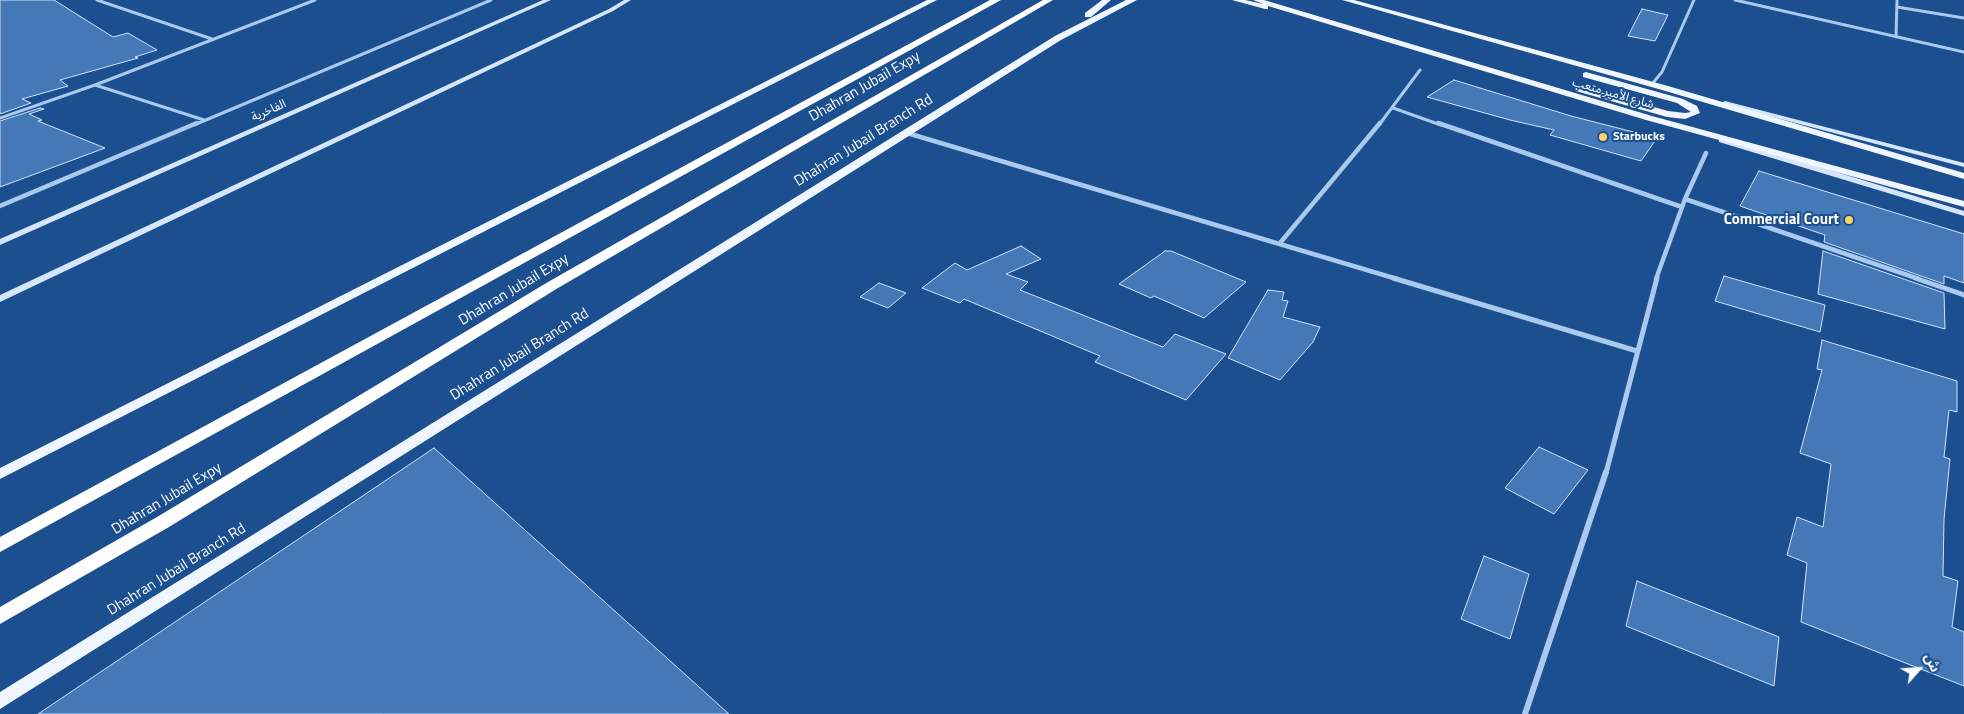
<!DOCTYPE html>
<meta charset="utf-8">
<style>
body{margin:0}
#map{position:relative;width:1964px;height:714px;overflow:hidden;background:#1b4f8f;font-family:"Titillium Web","Noto Sans Arabic",sans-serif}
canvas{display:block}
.north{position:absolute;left:1894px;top:644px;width:50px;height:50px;-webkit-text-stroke:4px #1b4f8f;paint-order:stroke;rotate:64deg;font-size:14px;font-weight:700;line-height:20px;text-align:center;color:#fff}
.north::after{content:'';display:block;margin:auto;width:18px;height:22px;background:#fff;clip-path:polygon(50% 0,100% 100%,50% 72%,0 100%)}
</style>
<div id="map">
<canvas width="1964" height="714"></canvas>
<div class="north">ش</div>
</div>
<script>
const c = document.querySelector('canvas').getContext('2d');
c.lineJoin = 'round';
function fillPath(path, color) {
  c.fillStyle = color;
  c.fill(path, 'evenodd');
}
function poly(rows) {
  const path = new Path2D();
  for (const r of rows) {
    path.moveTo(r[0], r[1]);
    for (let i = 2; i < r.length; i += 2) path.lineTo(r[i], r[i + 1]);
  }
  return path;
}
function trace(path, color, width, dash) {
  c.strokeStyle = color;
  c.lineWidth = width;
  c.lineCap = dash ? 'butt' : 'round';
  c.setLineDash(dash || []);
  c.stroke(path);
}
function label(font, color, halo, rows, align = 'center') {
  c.font = font + ' "Titillium Web","Noto Sans Arabic",sans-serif';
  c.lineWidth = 4;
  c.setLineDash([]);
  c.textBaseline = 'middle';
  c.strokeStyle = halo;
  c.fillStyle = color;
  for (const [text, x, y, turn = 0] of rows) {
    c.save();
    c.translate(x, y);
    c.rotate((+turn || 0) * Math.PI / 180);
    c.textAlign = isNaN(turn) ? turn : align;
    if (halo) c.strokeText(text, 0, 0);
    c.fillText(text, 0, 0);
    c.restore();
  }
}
const building = poly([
 [0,0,54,0,113,37,128,33,157,50,135,57,138,58,60,80,68,86,22,99,31,103,0,114,0,0],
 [1642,9,1668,15,1655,41,1628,36,1642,9],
 [1454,80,1571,116,1657,138,1641,161,1550,135,1554,130,1510,120,1427,97,1454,80],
 [40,108,44,109,29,114,42,120,38,121,105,148,0,187,0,121,40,108],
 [1759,171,1964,234,1964,283,1944,276,1944,284,1824,242,1825,235,1740,206,1759,171],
 [1021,246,1041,259,1006,274,1028,282,1020,290,1163,347,1175,334,1226,354,1186,400,1095,362,1100,356,964,299,960,303,922,288,955,263,967,270,1021,246],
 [1165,251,1171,251,1246,282,1204,318,1154,296,1151,298,1119,284,1165,251],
 [1823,251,1944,293,1945,329,1818,294,1823,251],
 [1724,276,1825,305,1820,332,1715,301,1724,276],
 [879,283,906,293,888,308,860,297,879,283],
 [1268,290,1284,292,1282,300,1288,301,1283,317,1320,327,1313,342,1280,380,1228,358,1268,290],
 [1822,340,1957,381,1957,412,1949,410,1944,457,1950,459,1944,519,1943,576,1958,581,1952,627,1964,632,1964,686,1801,622,1807,563,1787,555,1797,517,1823,527,1831,464,1800,453,1822,370,1817,369,1822,340],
 [1539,447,1588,470,1554,514,1505,488,1539,447],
 [434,448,729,714,38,714,434,448],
 [1484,556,1529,574,1510,639,1461,619,1484,556],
 [1637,581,1779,637,1774,686,1626,626,1637,581]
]);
const streetFar3 = poly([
 [97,0,212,39],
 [1735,0,1964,52],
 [1897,7,1964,18],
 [1896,37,1897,0],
 [1652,84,1662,72,1694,0],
 [95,85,204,120],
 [1393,108,1441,125],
 [0,118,95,85,315,0],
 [194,125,491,0],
 [1379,125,1420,70]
]);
const streetFar2 = poly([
 [1438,123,1682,207],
 [907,133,1397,279],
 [1685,199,1919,279],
 [0,206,197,123],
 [1280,243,1380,123],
 [1656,279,1685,199,1706,153]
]);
const streetFar1 = poly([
 [1393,278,1637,351],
 [1915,278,1964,295],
 [1606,473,1657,278]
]);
const street = poly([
 [1525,714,1606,472]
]);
const secondary = poly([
 [543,0,551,0,0,245,0,239,543,0],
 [624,0,631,0,613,11,0,302,0,295,609,9,624,0],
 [1725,101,1964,163,1964,167,1723,104,1721,103,1725,101],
 [1719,138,1725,138,1964,211,1964,216,1719,142,1719,138]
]);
const primary = poly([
 [927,0,937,0,0,479,0,468,927,0],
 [1102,0,1111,0,1091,17,1085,17,1085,13,1102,0],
 [1126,0,1137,0,1061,40,0,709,0,692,1055,36,1126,0],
 [1232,0,1245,0,1263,4,1253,0,1264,0,1652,116,1964,201,1964,207,1646,120,1268,6,1268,9,1265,9,1232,0],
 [1342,0,1354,0,1668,86,1964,173,1964,179,1662,90,1342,0],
 [1586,72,1683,99,1697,106,1700,113,1685,119,1667,117,1576,91,1575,89,1579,86,1668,111,1685,113,1691,112,1677,103,1583,77,1583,73,1586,72]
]);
const highway = poly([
 [990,0,1001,0,0,552,0,537,990,0],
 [1043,0,1053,0,558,288,169,527,0,624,0,607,157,517,548,282,1043,0]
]);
const markers = [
 [1603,137,5,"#ffd166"],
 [1849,220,5,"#ffd166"]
];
const farStreetnames = [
 ["شارع الأمير متعب",1613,94,16],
 ["الفاخرية",269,111,-24]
];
const farPoinames = [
 ["Starbucks",1613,137]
];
const streetNames = [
 ["Dhahran Jubail Expy",865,87,-30],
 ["Dhahran Jubail Branch Rd",864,141,-32],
 ["Dhahran Jubail Expy",514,290,-31],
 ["Dhahran Jubail Branch Rd",520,355,-32],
 ["Dhahran Jubail Expy",167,499,-31],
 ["Dhahran Jubail Branch Rd",177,570,-32]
];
const poiNames = [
 ["Commercial Court",1839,220]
];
fillPath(building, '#4478b7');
trace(building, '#cfe3fa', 1);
trace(streetFar3, '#a9c9ee', 3);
trace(streetFar2, '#a9c9ee', 4.5);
trace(streetFar1, '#a9c9ee', 5);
trace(street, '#a9c9ee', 6);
fillPath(secondary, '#d6e6fa');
fillPath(primary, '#f0f6ff');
fillPath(highway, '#fff');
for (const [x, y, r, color] of markers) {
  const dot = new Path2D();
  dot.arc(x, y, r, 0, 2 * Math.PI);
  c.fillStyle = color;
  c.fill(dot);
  trace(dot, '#1b4f8f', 2);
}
label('12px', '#fff', '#1b4f8f', farStreetnames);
label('bold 12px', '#fff', '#1b4f8f', farPoinames, 'left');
label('15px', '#fff', '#1b4f8f', streetNames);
label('bold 15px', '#fff', '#1b4f8f', poiNames, 'right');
</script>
